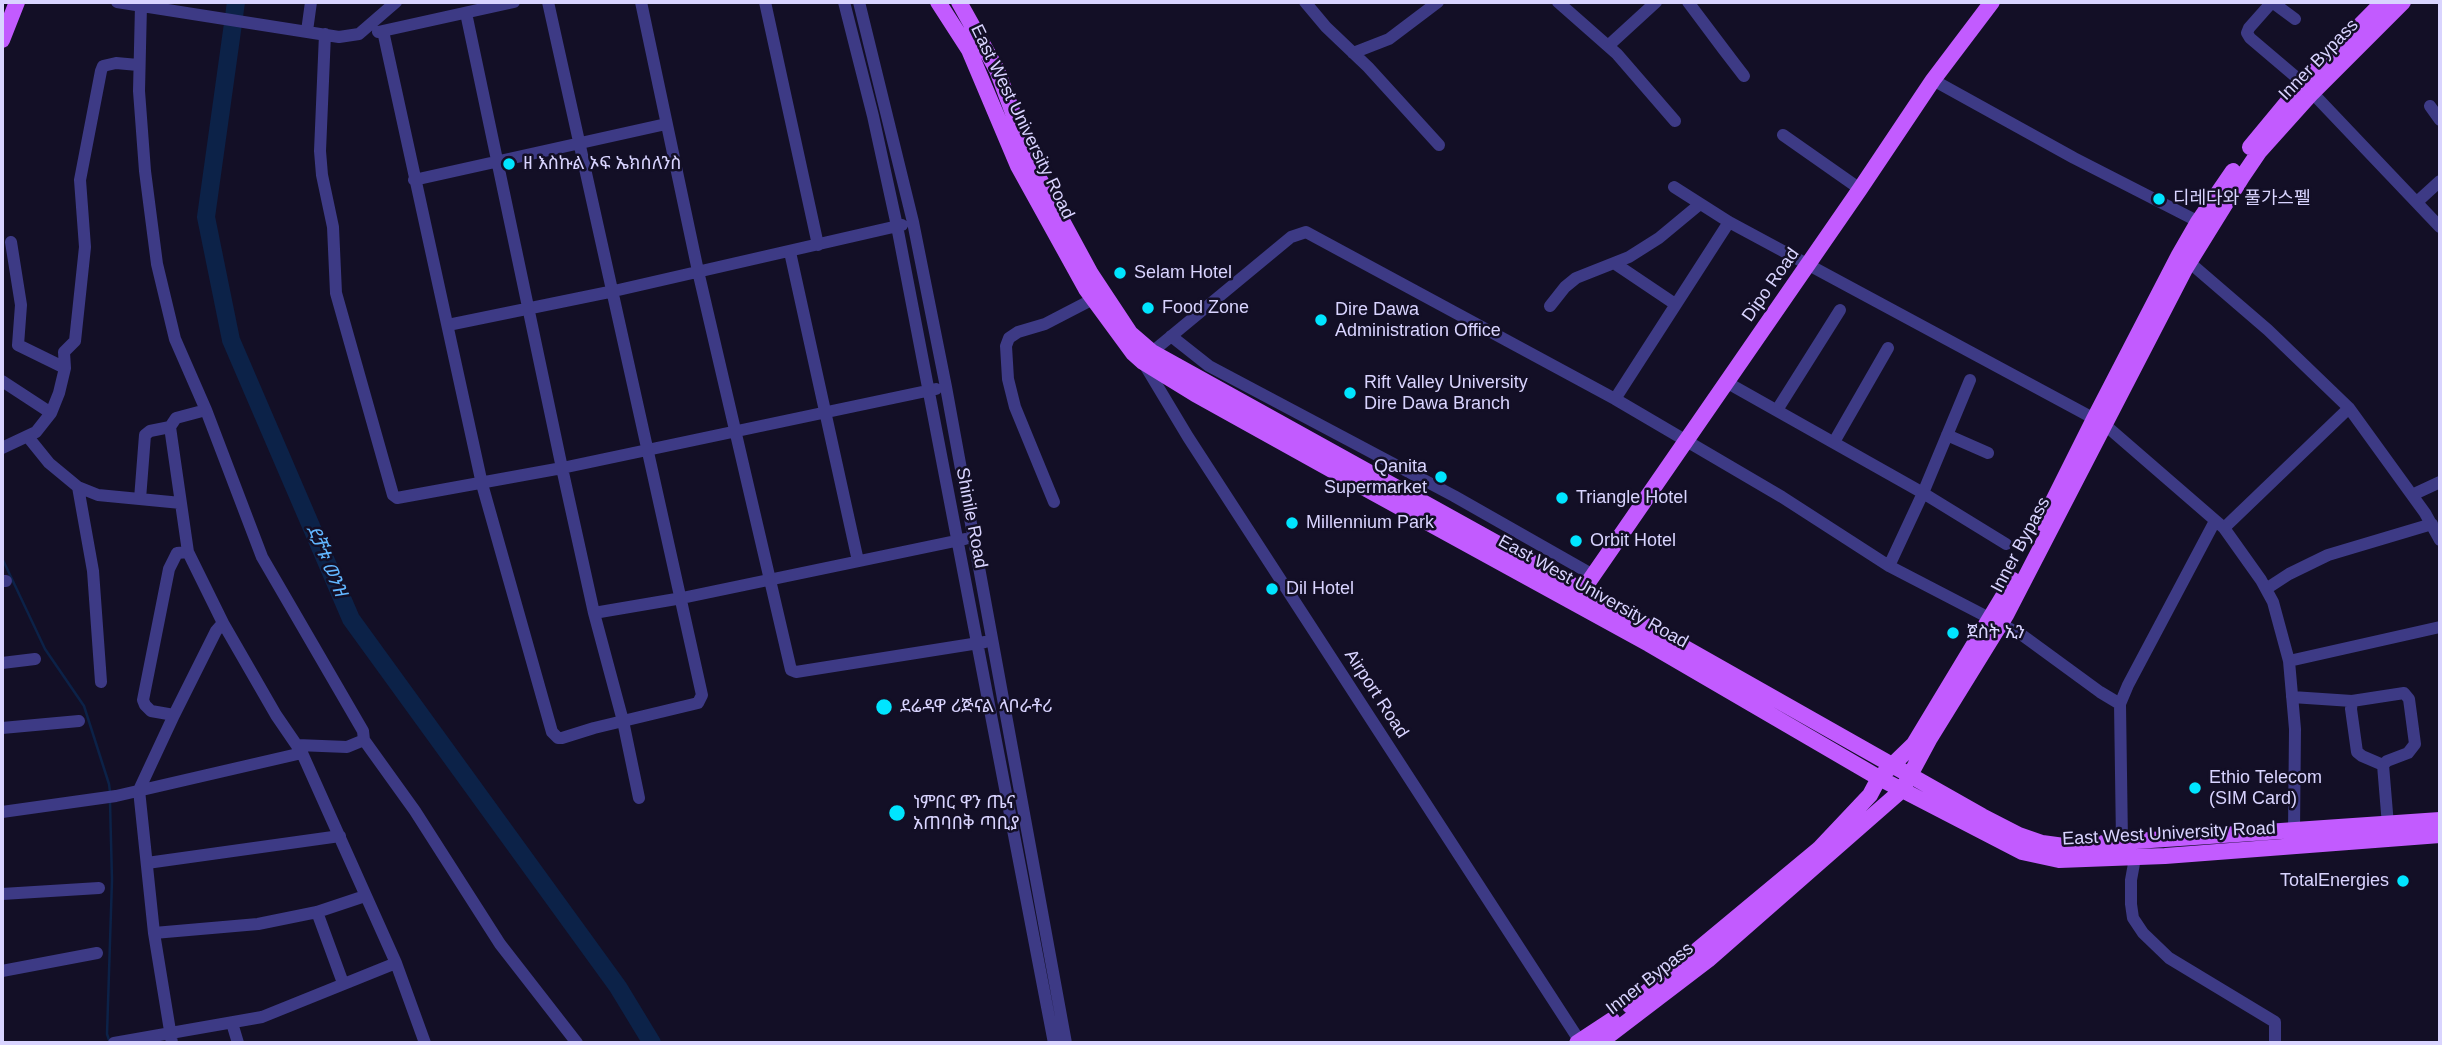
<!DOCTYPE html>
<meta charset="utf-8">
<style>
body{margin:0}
#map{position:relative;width:2442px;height:1045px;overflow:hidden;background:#130f26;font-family:Arial,sans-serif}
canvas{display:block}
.frame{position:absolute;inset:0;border:4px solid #d9d4ff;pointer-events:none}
</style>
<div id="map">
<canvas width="2442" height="1045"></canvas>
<div class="frame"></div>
</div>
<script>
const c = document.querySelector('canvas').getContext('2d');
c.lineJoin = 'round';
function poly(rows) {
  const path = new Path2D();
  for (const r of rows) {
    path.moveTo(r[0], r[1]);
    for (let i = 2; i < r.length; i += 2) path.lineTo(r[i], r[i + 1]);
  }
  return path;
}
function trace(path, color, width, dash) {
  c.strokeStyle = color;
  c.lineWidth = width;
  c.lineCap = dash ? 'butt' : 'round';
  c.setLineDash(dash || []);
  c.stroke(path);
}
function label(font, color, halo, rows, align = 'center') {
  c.font = font + ' Arial,"Noto Sans Ethiopic","Noto Sans KR",sans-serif';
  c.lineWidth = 5;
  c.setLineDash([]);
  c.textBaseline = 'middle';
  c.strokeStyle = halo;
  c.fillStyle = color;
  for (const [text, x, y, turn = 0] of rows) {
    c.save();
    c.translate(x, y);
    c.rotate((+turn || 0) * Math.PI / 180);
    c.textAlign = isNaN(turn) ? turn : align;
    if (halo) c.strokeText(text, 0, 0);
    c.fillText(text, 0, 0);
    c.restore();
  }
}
const stream = poly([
 [2,558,45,649,84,706,109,784,110,792],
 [109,1040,107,1034,112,880,110,802]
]);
const river = poly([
 [236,2,206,217,231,340,351,619,618,987,652,1043]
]);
const minor = poly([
 [117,2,339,37,359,34,396,2],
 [641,2,698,271,791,670,796,672,985,642],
 [765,2,818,245],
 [844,2,873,116,897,226,1054,1043],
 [859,2,913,222,946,387,1066,1043],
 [1305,2,1326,27,1368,67,1439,145],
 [1558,2,1617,54,1675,121],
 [1688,2,1744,76,1724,50,1688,2],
 [2272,2,2249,28,2247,33,2250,38,2303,83,2440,227],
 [2272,2,2295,19],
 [141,5,139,91,145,171,157,264,175,339,206,410,262,557,363,731,364,740,415,811,500,944,577,1043],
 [466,13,562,468,594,613,623,721,639,798],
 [307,31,311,2],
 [383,31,482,484,552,732,558,738,562,738,594,728,698,703,702,695,548,2],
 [378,32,514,2],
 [325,34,320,151,322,175,333,227,336,293,393,495,397,498,562,468,936,389],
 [1608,46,1656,2],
 [1353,53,1389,39,1438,2],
 [1933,80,2074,158,2205,225],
 [2430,106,2440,120],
 [1783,135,1860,189],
 [414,180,666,124],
 [1674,187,1729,222,2104,424,2224,528,2261,580,2273,602,2289,661,2295,729,2294,831],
 [2417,202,2440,181],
 [11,242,21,305,18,345,65,368],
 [790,252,858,561],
 [2189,262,2268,330,2349,408,2425,513,2440,540],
 [1614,263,1675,304],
 [1550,306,1565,287,1576,278,1629,257,1659,238,1700,204],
 [448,325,614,291,902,225],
 [1171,336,1209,366,1454,496,1593,575],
 [2,381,51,413],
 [1726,382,1923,493,2006,544],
 [1615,399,1729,222],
 [206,410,176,418,170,427,188,552,223,623,276,715,302,753,396,963,425,1043],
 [1777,410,1840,310],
 [1947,435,1988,453],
 [28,437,49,463,78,487,98,495,181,503],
 [1834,442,1888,348],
 [2,448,36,432,51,413,59,393,65,368,64,352,75,341,85,247,80,180,101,71,103,66,116,63,138,65],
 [78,487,93,571,101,682],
 [2412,495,2440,482],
 [140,499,145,435,150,431,170,427],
 [1054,502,1015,407,1008,379,1006,346,1009,338,1018,332,1045,324,1099,296],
 [2224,528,2349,408],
 [1889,566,1923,493,1970,380],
 [2,581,6,581],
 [2266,589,2289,574,2328,555,2432,524],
 [594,613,682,598,965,539],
 [2289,661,2440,627],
 [2,663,35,659],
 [2292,697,2352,701,2404,693,2409,699,2415,744,2408,753,2387,761,2383,765],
 [2352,701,2351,709,2357,752,2362,756,2383,765],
 [174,715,151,711,145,705,143,700,169,569,177,553,188,552],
 [2,728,79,721],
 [297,745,347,747,364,740],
 [2383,765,2388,825],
 [2,812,116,796,302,753],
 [2122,842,2120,704,2128,685,2215,521],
 [2135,858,2131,880,2131,904,2133,918,2143,933,2169,958,2275,1022,2275,1043],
 [147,863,340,836],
 [2,894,99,888],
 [317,912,343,983],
 [154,933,258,924,317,912,365,896],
 [2,971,97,953],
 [232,1023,238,1043],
 [114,1043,262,1017,396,963],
 [172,1043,154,933,139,790,174,715,216,631,223,623],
 [1581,1043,1188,437,1143,362,1152,352,1291,237,1306,232,1615,399,1782,497,1889,566,2022,635,2100,692,2120,704]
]);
const major = poly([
 [938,2,969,50,1018,166,1086,289,1133,353,1143,362,1195,394,1330,469,1649,644,1879,778,2022,852,2059,860,2165,856,2440,835],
 [959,2,997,70,1033,167,1091,274,1130,333,1152,352,1657,632,1982,816,2019,835,2042,843,2064,846,2440,820],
 [2,40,17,2],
 [2250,147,2303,83,2383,2],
 [2042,523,2094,419,2179,255,2198,222,2233,171],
 [1576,600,1860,189,1933,80,1992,2],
 [1630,1006,1819,849,1870,795,1879,778,1914,744,2013,580],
 [1577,1043,1612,1020],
 [1599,1043,1708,960,1902,790,1930,738,2006,615,2185,269,2242,177,2259,152,2312,93,2403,2]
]);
const markers = [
 [509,164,7,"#00e5ff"],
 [2159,199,7,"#00e5ff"],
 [1120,273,7,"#00e5ff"],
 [1148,308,7,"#00e5ff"],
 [1321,320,7,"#00e5ff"],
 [1350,393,7,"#00e5ff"],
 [1441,477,7,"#00e5ff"],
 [1562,498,7,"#00e5ff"],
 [1292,523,7,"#00e5ff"],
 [1576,541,7,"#00e5ff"],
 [1272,589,7,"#00e5ff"],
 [1953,633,7,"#00e5ff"],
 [884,707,9,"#00e5ff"],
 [2195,788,7,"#00e5ff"],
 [897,813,9,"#00e5ff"],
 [2403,881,7,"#00e5ff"]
];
const streetNames = [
 ["Inner Bypass",2319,60,-46],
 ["East West University Road",1022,122,64],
 ["Dipo Road",1771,285,-55],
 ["Shinile Road",971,518,79],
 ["Inner Bypass",2021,545,-62],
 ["East West University Road",1593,592,29],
 ["Airport Road",1376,694,57],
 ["East West University Road",2169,834,-3],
 ["Inner Bypass",1650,979,-38]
];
const poiNames = [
 ["ዘ እስኩል ኦፍ ኤክሰለንስ",523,164],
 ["디레다와 풀가스펠",2173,199],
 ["Selam Hotel",1134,273],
 ["Food Zone",1162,308],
 ["Dire Dawa",1335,310],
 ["Administration Office",1335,331],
 ["Rift Valley University",1364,383],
 ["Dire Dawa Branch",1364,404],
 ["Qanita",1427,467,"right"],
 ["Supermarket",1427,488,"right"],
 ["Triangle Hotel",1576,498],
 ["Millennium Park",1306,523],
 ["Orbit Hotel",1590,541],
 ["Dil Hotel",1286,589],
 ["ጀስት ኢን",1967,633],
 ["ደሬዳዋ ሪጅናል ላቦራቶሪ",900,707],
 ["Ethio Telecom",2209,778],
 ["(SIM Card)",2209,799],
 ["ነምበር ዋን ጤና",913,803],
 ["አጠባበቅ ጣቢያ",913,824],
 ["TotalEnergies",2389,881,"right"]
];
const waterNames = [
 ["ደቻቱ ወንዝ",326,561,67]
];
trace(stream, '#0c2248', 2.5);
trace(river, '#0c2248', 18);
trace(minor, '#3d3a85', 12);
trace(major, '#c25bff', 16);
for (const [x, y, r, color] of markers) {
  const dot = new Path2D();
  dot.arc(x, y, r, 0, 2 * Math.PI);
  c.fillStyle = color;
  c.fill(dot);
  trace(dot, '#130f26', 2.5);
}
label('18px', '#d9d4ff', '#130f26', streetNames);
label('18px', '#d9d4ff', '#130f26', poiNames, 'left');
label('italic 19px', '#62b6ff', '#130f26', waterNames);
</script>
